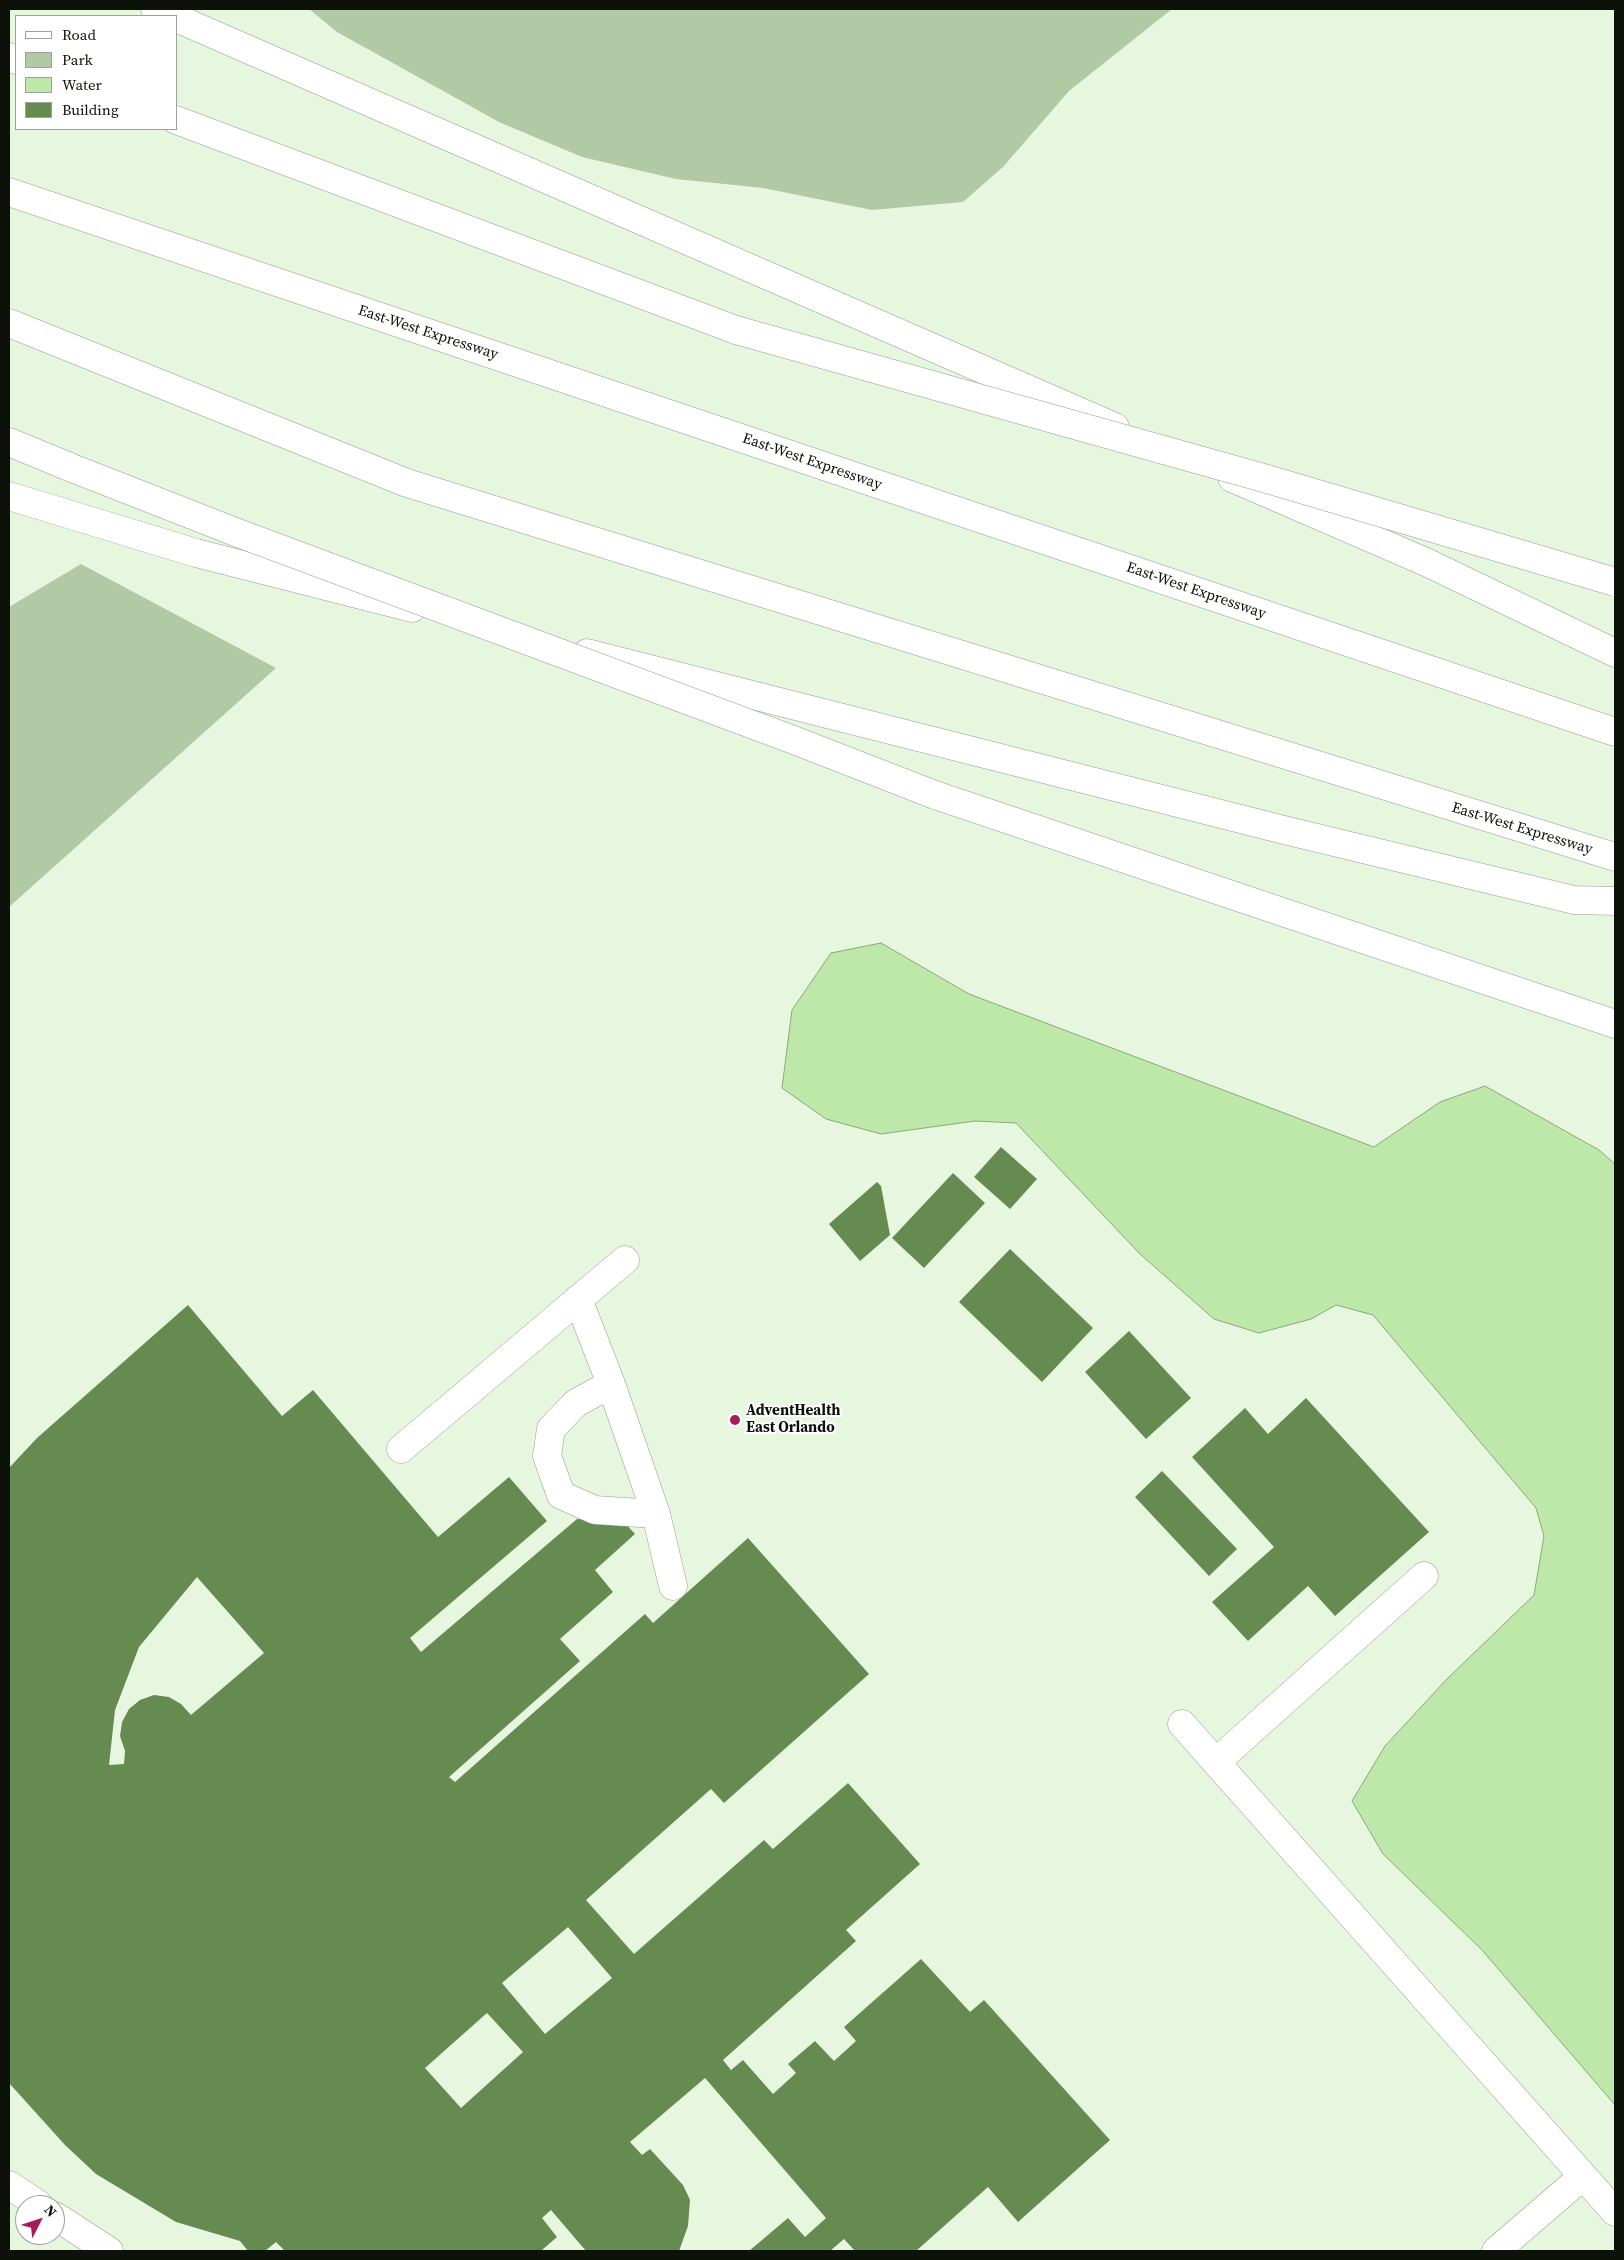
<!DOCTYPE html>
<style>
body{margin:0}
#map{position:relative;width:1624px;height:2260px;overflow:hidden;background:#e7f7df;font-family:"Source Serif 4",serif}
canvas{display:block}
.frame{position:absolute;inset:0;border:10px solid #0c1109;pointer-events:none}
.legend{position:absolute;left:15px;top:15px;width:162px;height:115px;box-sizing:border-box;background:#fff;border:1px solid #9ea09d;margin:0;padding:6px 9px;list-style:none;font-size:15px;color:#0c1109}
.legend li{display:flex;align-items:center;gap:10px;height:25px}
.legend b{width:25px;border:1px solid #9ea09d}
.north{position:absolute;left:15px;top:2195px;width:50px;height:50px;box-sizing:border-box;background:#fff;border:1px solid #9ea09d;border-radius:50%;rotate:49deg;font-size:14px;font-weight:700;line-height:20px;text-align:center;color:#0c1109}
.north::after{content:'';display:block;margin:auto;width:18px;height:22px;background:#a91b5a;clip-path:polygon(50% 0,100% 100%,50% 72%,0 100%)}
</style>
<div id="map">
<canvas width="1624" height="2260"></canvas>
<div class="frame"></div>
<ul class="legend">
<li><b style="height:6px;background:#fff"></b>Road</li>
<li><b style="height:14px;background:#b1c9a5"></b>Park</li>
<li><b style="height:14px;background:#bee8aa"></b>Water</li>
<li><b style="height:14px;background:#658b51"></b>Building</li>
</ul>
<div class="north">N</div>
</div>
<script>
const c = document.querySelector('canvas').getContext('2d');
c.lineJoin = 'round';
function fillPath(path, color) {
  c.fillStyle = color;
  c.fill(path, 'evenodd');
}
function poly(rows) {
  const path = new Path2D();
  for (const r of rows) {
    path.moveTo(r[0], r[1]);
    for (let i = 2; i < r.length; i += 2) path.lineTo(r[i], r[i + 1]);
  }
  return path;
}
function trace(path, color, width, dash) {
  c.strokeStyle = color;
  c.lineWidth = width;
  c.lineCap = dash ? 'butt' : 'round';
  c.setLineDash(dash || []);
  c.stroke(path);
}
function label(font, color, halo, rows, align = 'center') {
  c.font = font + ' "Source Serif 4",serif';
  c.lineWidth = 4;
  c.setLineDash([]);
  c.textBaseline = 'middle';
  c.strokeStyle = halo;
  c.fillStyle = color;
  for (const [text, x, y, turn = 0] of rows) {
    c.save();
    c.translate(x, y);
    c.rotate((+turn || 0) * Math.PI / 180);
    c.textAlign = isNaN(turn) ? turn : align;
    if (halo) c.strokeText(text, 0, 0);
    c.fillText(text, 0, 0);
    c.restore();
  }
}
const green = poly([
 [309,9,1172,9,1069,91,1003,167,963,202,872,210,763,188,676,179,582,157,499,122,337,32],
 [81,564,276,668,9,907,9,607]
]);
const water = poly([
 [881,943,969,994,1374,1147,1440,1102,1485,1086,1599,1150,1615,1164,1615,2105,1482,1950,1383,1854,1352,1801,1385,1746,1446,1680,1534,1595,1544,1536,1536,1508,1373,1315,1336,1305,1311,1319,1259,1333,1214,1319,1140,1254,1016,1123,975,1121,881,1134,826,1119,782,1088,792,1010,831,953,881,943]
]);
const building = poly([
 [1001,1147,1037,1179,1010,1209,974,1177],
 [953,1173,985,1203,924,1268,892,1238],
 [877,1182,881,1186,890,1235,860,1261,829,1224],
 [1010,1249,1093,1328,1042,1382,959,1302],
 [188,1305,282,1416,313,1390,438,1537,509,1477,547,1521,410,1638,421,1652,577,1519,624,1522,635,1534,595,1570,613,1592,560,1639,580,1661,449,1777,455,1782,645,1614,653,1623,748,1538,869,1674,724,1803,711,1789,586,1900,634,1954,764,1840,773,1849,848,1783,920,1864,846,1930,856,1941,723,2060,731,2070,743,2060,773,2094,796,2073,788,2064,815,2041,834,2061,856,2041,844,2027,921,1959,970,2012,984,2000,1110,2140,1018,2222,988,2187,916,2251,855,2251,844,2239,830,2251,749,2251,788,2218,805,2237,826,2218,705,2078,630,2142,642,2155,650,2149,683,2185,690,2200,688,2226,679,2251,586,2251,551,2210,542,2218,557,2237,542,2250,543,2251,285,2251,276,2242,265,2251,248,2251,240,2241,176,2222,96,2174,65,2145,9,2083,9,1468,37,1438],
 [197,1577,264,1653,191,1715,181,1704,169,1697,154,1695,140,1700,129,1709,122,1722,120,1736,125,1751,124,1764,109,1765,115,1710,139,1647],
 [568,1927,612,1978,545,2034,502,1983],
 [487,2013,523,2052,461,2108,425,2068],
 [1129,1331,1191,1398,1146,1439,1085,1372],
 [1306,1398,1429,1532,1335,1616,1308,1586,1248,1641,1212,1602,1274,1547,1192,1457,1245,1408,1268,1434],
 [1162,1471,1237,1549,1209,1576,1135,1497]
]);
const minor = poly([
 [578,1299,611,1384,656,1514,673,1586],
 [611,1384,576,1403,551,1429,547,1456,561,1495,595,1510,656,1514],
 [401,1449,625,1260],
 [1182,1724,1615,2212],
 [1216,1762,1424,1576],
 [9,2185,39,2205],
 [55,2216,109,2251],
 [1496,2251,1583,2176]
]);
const highway = poly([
 [155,9,172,16],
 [176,18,1115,427],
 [9,57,16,60],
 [176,120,736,330],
 [9,192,1615,732],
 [9,323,407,483,1615,857],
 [9,442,72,468],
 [1232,478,1428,563,1615,653],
 [9,496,196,553,412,608],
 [587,653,1284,830,1574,900,1615,901],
 [935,795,1615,1024]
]);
const highwayBridge = poly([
 [736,330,1267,479,1615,582],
 [72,468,238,533,791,739,935,795]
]);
const markers = [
 [735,1420,6,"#a91b5a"]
];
const streetNames = [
 ["East-West Expressway",428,333,18],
 ["East-West Expressway",812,462,19],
 ["East-West Expressway",1196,591,19],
 ["East-West Expressway",1522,829,17]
];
const poiNames = [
 ["AdventHealth",746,1411],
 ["East Orlando",746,1428]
];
fillPath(green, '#b1c9a5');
fillPath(water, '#bee8aa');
trace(water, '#89a87a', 1);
fillPath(building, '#658b51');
trace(minor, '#91a089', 29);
trace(highway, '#91a089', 29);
trace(minor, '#fff', 28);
trace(highway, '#fff', 28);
trace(highwayBridge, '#91a089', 29, []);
trace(highwayBridge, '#fff', 28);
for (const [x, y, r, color] of markers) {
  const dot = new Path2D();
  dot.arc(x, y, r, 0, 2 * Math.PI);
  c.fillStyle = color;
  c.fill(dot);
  trace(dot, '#fff', 2);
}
label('15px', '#0c1109', '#fff', streetNames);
label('bold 15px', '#0c1109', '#fff', poiNames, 'left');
</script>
